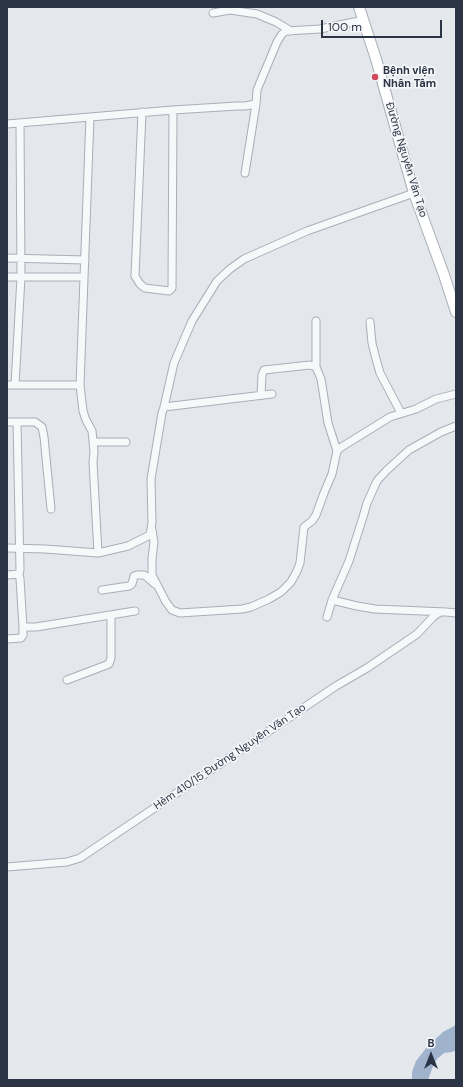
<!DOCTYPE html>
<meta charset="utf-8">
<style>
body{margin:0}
#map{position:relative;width:463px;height:1087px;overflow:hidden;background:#e4e7ec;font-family:"DM Sans",sans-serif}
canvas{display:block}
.frame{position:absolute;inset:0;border:8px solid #2b3445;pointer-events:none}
.north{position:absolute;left:411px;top:1035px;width:40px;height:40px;-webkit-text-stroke:3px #f4f6f9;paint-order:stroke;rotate:0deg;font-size:11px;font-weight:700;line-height:16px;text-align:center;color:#2b3445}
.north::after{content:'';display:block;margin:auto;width:14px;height:18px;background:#2b3445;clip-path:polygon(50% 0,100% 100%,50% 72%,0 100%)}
.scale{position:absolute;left:321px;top:20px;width:121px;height:18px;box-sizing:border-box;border:2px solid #2b3445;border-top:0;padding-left:5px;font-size:12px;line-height:14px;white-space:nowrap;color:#2b3445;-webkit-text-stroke:3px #f4f6f9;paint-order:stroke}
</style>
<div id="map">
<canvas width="463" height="1087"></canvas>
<div class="frame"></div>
<div class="north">B</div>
<div class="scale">100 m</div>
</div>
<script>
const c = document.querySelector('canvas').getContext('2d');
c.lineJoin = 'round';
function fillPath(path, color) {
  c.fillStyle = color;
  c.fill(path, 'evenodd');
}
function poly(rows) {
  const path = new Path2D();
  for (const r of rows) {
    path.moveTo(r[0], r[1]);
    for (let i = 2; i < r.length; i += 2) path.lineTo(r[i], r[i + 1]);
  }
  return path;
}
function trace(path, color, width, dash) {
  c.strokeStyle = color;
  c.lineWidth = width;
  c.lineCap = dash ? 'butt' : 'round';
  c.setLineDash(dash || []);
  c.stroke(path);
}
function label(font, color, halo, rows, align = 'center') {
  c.font = font + ' "DM Sans",sans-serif';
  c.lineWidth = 3.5;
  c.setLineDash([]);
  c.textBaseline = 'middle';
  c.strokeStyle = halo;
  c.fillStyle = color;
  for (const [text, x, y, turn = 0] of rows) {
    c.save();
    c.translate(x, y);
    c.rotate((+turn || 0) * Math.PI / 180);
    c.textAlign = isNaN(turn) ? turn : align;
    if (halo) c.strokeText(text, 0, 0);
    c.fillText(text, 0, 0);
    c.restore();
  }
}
const water = poly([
 [456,1025,456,1050,452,1052,444,1053,437,1059,433,1066,428,1080,412,1080,412,1072,416,1061,427,1047,443,1032]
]);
const minor = poly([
 [213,13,230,10,257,14,276,22,291,31],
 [142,112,135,276,140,284,145,288,169,291,172,288,173,110],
 [7,124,173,110,237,106,245,106,256,104,257,90,277,42,282,34,286,31,320,29,364,20],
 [245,173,256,104],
 [7,258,85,260],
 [7,277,84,277],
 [316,321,316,367],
 [370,322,372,343,376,359,380,373,401,413],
 [7,385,80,385,90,117],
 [15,385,21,277,20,123],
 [80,385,83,411,86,420,92,431,94,451,93,462,98,553],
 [261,395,262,375,264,370,310,365,316,367,321,379,328,423,337,451],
 [164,407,272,394],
 [7,422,35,422,42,427,44,437,51,509],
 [17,422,20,570,19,574,20,579,23,627,36,627,135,611],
 [93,442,126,442],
 [152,530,154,542,152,559,152,575,166,602,172,610,180,613,242,609,251,607,269,599,281,592,291,582,297,571,300,563,304,527,312,521,316,515,324,493,332,474,337,451,340,448,390,417,416,409,436,399,456,394],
 [7,548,45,549,98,553,128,546,150,535,152,523,151,479,162,413,164,407,174,363,192,321,217,281,230,269,244,259,307,231,414,193],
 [7,575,19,574],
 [102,590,129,586,132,584,134,576,137,575,144,575,147,577,155,584],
 [332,600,357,606,375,609,446,612,456,613],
 [327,617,332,600,349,561,363,517,367,503,377,481,386,471,409,450,441,432,456,426],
 [7,639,21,638,23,635,23,627],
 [67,680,109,664,111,658,111,615],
 [7,867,67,862,80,858,336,686,367,668,417,634,433,617,440,612]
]);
const secondary = poly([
 [359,7,376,59,414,193,444,275,456,312]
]);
const markers = [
 [375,77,4,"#d1495b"]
];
const poiNames = [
 ["Bệnh viện",383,71],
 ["Nhân Tâm",383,84]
];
const streetNames = [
 ["Đường Nguyễn Văn Tạo",406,160,73],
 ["Hẻm 410/15 Đường Nguyễn Văn Tạo",230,757,-34]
];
fillPath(water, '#9fb4cc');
trace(minor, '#a9aeb7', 9);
trace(secondary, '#a9aeb7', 12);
trace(minor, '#f7f8fa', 7);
trace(secondary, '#fff', 10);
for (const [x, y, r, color] of markers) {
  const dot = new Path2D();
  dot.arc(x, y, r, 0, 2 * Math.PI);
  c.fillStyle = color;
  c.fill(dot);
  trace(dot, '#f4f6f9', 1.5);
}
label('bold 11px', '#2b3445', '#f4f6f9', poiNames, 'left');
label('11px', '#2b3445', '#f4f6f9', streetNames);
</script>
